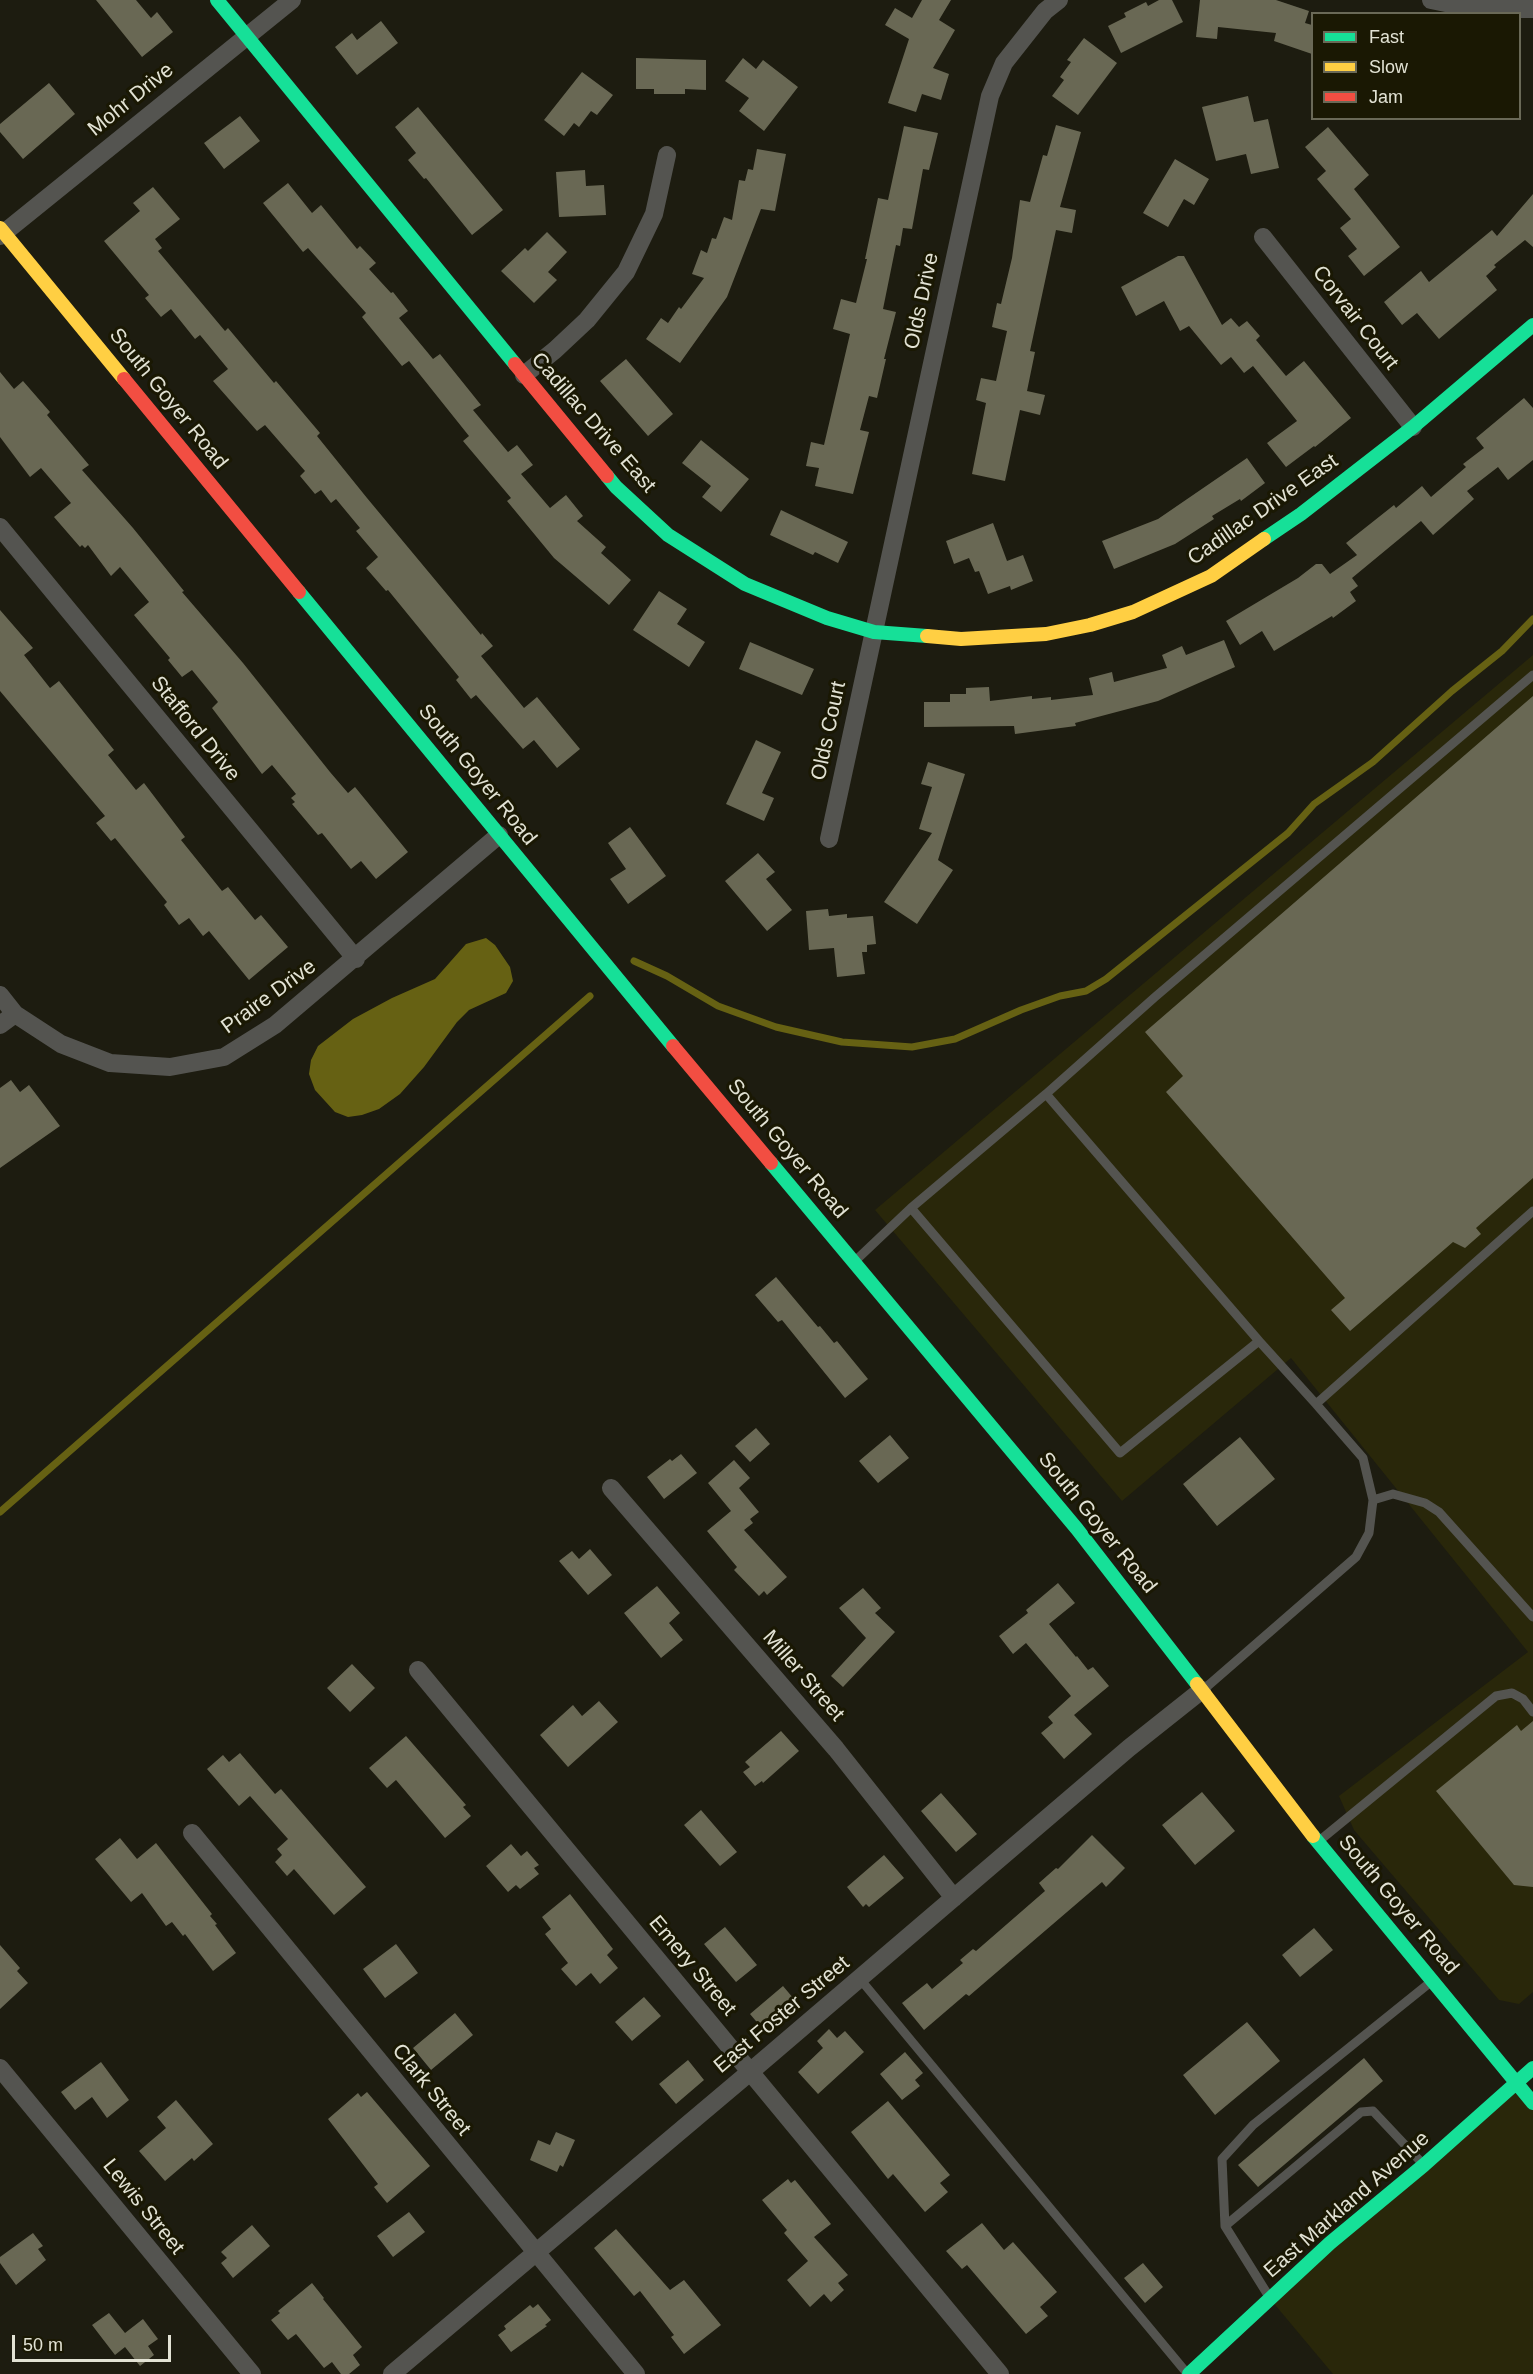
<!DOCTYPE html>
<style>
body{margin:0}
#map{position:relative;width:1533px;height:2374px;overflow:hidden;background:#1d1c10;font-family:Arial,sans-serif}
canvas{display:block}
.legend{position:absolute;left:1311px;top:12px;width:210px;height:108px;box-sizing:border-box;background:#1a1803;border:2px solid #6a6957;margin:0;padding:8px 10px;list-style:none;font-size:18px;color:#e2e2d4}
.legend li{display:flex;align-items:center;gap:12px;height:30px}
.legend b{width:30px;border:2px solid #6a6957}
.scale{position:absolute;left:12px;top:2335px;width:159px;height:27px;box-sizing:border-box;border:3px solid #e2e2d4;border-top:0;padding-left:8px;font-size:18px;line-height:21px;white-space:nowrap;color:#e2e2d4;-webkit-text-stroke:4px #1a1803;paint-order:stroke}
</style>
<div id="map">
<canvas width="1533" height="2374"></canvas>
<ul class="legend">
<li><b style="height:8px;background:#16e098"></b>Fast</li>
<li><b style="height:8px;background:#ffcf43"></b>Slow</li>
<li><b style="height:8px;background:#f24e42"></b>Jam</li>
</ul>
<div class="scale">50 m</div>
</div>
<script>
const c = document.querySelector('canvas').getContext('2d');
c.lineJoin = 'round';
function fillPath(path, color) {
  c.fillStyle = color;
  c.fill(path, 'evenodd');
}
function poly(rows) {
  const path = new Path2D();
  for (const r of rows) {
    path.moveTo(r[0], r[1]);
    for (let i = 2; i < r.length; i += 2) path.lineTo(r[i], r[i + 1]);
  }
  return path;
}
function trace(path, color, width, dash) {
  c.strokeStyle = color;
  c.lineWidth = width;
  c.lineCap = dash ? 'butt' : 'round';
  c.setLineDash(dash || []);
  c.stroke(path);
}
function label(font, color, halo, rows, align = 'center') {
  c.font = font + ' Arial,sans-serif';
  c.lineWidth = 6;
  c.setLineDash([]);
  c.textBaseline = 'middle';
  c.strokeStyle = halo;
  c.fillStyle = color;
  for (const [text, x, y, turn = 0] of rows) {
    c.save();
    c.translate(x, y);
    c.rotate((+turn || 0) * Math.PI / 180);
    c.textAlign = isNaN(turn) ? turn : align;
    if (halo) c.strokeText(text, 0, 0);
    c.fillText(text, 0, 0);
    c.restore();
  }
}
const built = poly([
 [1533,655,1533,1992,1519,2004,1499,2000,1354,1830,1339,1796,1528,1652,1291,1358,1122,1501,875,1210],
 [1515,2083,1533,2103,1533,2374,1333,2374,1271,2300]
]);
const water = poly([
 [486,938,495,945,510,967,513,981,506,993,469,1010,457,1022,424,1067,400,1094,379,1109,362,1115,348,1117,335,1112,315,1090,309,1074,311,1060,318,1046,353,1019,392,998,435,979,466,944]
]);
const stream = poly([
 [634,961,667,976,718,1006,776,1027,842,1042,912,1047,955,1039,1021,1010,1060,996,1086,991,1106,979,1288,833,1314,804,1373,762,1452,691,1502,651,1533,619],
 [0,1512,590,996]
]);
const building = poly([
 [96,0,136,0,151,18,157,12,173,32,142,57],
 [922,0,951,0,939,20,955,30,933,68,949,74,941,100,922,94,916,112,888,103,909,39,885,25,895,8,912,18],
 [1159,0,1172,0,1183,22,1121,53,1108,26,1126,17,1124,13,1146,2,1148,6],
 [1200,0,1276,0,1309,11,1305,23,1312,25,1312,54,1274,41,1276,33,1218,27,1217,39,1196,37],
 [381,21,398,43,357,75,335,47,352,33,357,40],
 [1084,38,1117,63,1078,115,1052,96,1064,80,1060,77,1071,62,1067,60],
 [636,58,706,60,706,90,685,89,685,94,654,94,654,89,636,89],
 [743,58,756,69,763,60,798,87,764,131,739,111,749,98,725,81],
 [582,72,613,95,597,115,591,111,579,127,574,123,564,136,544,120],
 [49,83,75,114,23,159,0,132,0,124],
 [1248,96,1254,122,1268,119,1279,168,1251,174,1246,154,1216,161,1202,107],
 [418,107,503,210,472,235,426,178,424,179,408,160,416,153,395,127],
 [240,116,260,141,224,169,204,143],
 [1056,125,1081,132,1060,207,1076,210,1072,233,1056,230,1030,351,1035,352,1027,391,1045,395,1040,415,1020,410,1005,481,972,474,986,403,976,400,981,378,996,381,1007,331,992,327,997,303,1001,304,1012,258,1020,200,1030,202,1043,155,1047,156],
 [904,126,938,133,929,170,923,169,912,229,903,228,900,246,896,245,883,309,896,312,884,359,886,359,877,398,869,396,860,430,869,432,853,494,815,486,819,468,806,466,811,442,824,445,850,334,833,329,841,299,856,303,867,259,865,259,878,198,888,200],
 [1328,127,1369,175,1354,189,1400,247,1364,276,1348,256,1357,249,1340,228,1351,219,1317,179,1326,171,1305,147],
 [757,149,786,154,775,211,761,209,727,297,680,363,646,339,661,318,668,323,679,307,681,309,704,278,692,274,701,250,707,253,712,238,716,239,724,217,732,220,739,180,745,181,748,169,753,170],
 [1175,159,1209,179,1194,205,1184,199,1168,227,1143,213],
 [585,170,586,186,604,185,606,215,559,217,556,172],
 [288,183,312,213,321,205,357,249,360,246,376,263,369,269,391,293,393,292,408,311,399,318,433,359,440,354,481,405,473,410,508,452,517,445,533,465,521,474,550,508,566,495,583,516,577,521,606,547,601,553,631,580,609,605,554,558,507,501,511,498,463,441,469,436,409,361,402,366,362,317,366,313,308,248,303,252,263,203],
 [153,187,180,219,155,239,162,248,158,251,225,331,228,328,274,383,276,381,320,433,317,436,367,498,481,635,482,633,493,646,481,656,524,708,537,697,580,749,557,768,534,740,523,749,476,695,471,699,456,680,459,677,388,590,386,591,366,568,378,557,356,531,360,528,336,499,331,503,321,490,315,494,300,476,305,471,265,425,257,431,213,381,228,369,200,335,195,339,171,309,161,317,145,298,149,295,104,241,140,211,133,203],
 [1533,194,1533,247,1525,240,1494,265,1496,267,1486,276,1497,290,1439,339,1417,313,1402,325,1384,302,1421,271,1429,282,1492,230,1497,236],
 [547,232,567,252,548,272,557,280,534,303,501,271,525,248,528,251],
 [1178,256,1184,256,1222,325,1231,318,1239,327,1247,321,1260,336,1256,340,1286,376,1304,361,1351,418,1315,447,1314,446,1286,467,1267,443,1297,421,1253,366,1244,373,1231,357,1221,365,1189,326,1180,331,1164,301,1136,316,1121,287],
 [626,359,673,414,648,436,600,381],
 [0,372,14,389,23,381,50,412,47,415,89,465,82,470,133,528,184,591,182,592,243,663,330,772,348,793,355,787,408,852,376,879,361,861,351,869,322,833,318,835,292,804,295,802,291,798,296,794,272,765,262,774,212,708,218,702,192,670,182,677,168,660,170,658,134,615,149,602,120,567,111,576,88,545,85,548,82,545,80,547,54,517,71,503,41,468,30,477,0,437],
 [1524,398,1533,408,1533,460,1508,480,1498,467,1467,491,1474,499,1433,535,1421,521,1352,578,1358,586,1350,592,1356,601,1333,618,1332,616,1274,651,1262,631,1240,645,1226,621,1298,578,1316,564,1322,564,1330,574,1357,555,1346,543,1394,505,1396,508,1422,486,1431,497,1466,467,1463,464,1484,448,1476,438],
 [701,440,749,479,721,512,702,497,711,486,682,463],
 [1247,458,1265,483,1241,501,1240,499,1212,516,1214,519,1175,544,1114,569,1102,541,1158,519],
 [781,510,848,542,838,563,815,552,813,555,770,535],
 [993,523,1007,561,1023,555,1033,581,1011,590,1010,586,988,594,979,571,975,572,969,558,954,564,946,541],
 [659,591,687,609,677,624,705,642,689,667,633,630],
 [0,610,33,648,24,655,50,688,59,681,114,750,108,755,136,790,144,783,185,837,181,840,222,891,228,887,255,920,261,915,288,947,249,980,209,931,203,936,189,918,179,925,164,905,167,902,115,838,111,841,96,823,105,816,0,691],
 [1224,640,1235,667,1158,701,1075,723,1076,726,1015,734,1014,726,924,727,924,702,950,702,950,694,966,694,966,688,989,687,990,701,1032,696,1032,699,1051,697,1051,700,1093,695,1089,678,1112,672,1114,682,1167,668,1162,655,1182,646,1186,655],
 [750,642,814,669,802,695,739,669],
 [1533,696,1533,1178,1476,1228,1481,1234,1465,1248,1453,1242,1350,1331,1331,1310,1345,1298,1166,1092,1183,1076,1145,1032],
 [756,740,781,752,762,793,774,798,764,821,726,804],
 [928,762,965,774,938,860,953,870,917,924,884,902,932,833,919,829,932,787,921,784],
 [630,827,666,876,628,904,610,879,626,869,608,843],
 [758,853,775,872,766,879,792,910,767,931,725,881],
 [828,909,829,916,847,914,847,918,873,916,876,944,867,945,867,952,862,952,865,974,837,977,834,948,809,950,806,911],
 [11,1080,20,1092,29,1085,60,1126,0,1168,0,1088],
 [776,1277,818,1327,820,1326,834,1343,837,1341,868,1379,845,1398,782,1320,778,1322,755,1295],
 [756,1428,770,1444,750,1462,735,1446],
 [890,1435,909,1458,878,1483,859,1461],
 [1240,1437,1275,1479,1217,1526,1183,1484],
 [681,1454,697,1473,664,1499,647,1477,670,1459,672,1461],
 [734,1460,750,1478,739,1488,759,1512,750,1519,753,1523,744,1530,787,1577,767,1595,764,1591,759,1596,734,1570,737,1567,707,1531,731,1511,708,1483],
 [590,1549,612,1575,588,1595,559,1561,572,1551,579,1559],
 [1058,1583,1075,1603,1049,1624,1076,1657,1077,1656,1088,1670,1093,1667,1109,1686,1074,1715,1092,1734,1064,1759,1041,1733,1053,1723,1048,1717,1071,1696,1026,1643,1013,1654,999,1636,1028,1613,1026,1610],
 [657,1586,680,1613,669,1623,683,1640,661,1658,624,1613],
 [863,1588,881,1608,875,1613,895,1632,843,1687,831,1676,866,1638,839,1608],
 [352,1664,375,1688,350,1712,327,1688],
 [599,1701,618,1722,568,1767,540,1735,573,1705,582,1716],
 [1533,1721,1533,1887,1514,1885,1436,1791,1517,1725,1521,1731],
 [781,1731,799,1751,763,1783,762,1781,755,1786,743,1772,750,1767,745,1762],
 [406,1736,466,1805,463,1807,471,1816,445,1838,396,1780,387,1788,369,1768],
 [240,1753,275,1794,281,1789,366,1887,334,1915,294,1869,287,1876,275,1862,282,1855,277,1849,288,1839,250,1796,239,1806,207,1769,223,1755,229,1762],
 [1202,1792,1235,1831,1195,1865,1162,1825],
 [941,1793,977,1834,956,1852,921,1811],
 [701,1810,737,1852,720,1866,684,1825],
 [1092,1835,1125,1868,1106,1887,1102,1882,969,1996,966,1994,924,2030,902,2003,927,1983,932,1989,963,1963,960,1960,973,1949,976,1951,1045,1891,1039,1883,1056,1868,1058,1869],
 [120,1838,137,1859,156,1843,212,1914,210,1916,217,1924,215,1925,236,1953,213,1971,185,1934,183,1936,172,1922,166,1926,142,1893,131,1902,95,1859],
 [511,1844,521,1856,527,1851,539,1865,534,1868,539,1874,520,1889,516,1885,508,1892,486,1866],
 [884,1855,904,1878,869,1907,866,1904,863,1907,847,1887],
 [570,1894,613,1949,607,1955,618,1968,600,1984,591,1973,576,1986,561,1969,568,1963,545,1934,551,1929,542,1917],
 [725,1927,757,1965,736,1982,704,1944],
 [1314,1928,1333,1950,1300,1977,1282,1955],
 [396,1944,418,1973,385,1998,363,1969],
 [0,1945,20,1968,17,1971,28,1983,0,2009],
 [783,1986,799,2005,766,2033,750,2014],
 [644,1997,661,2016,632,2041,615,2022],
 [455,2013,473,2035,431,2070,413,2048],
 [1247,2022,1280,2061,1215,2115,1183,2075],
 [829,2029,837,2038,845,2031,864,2052,818,2094,798,2072,823,2048,817,2041],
 [905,2052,923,2073,915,2080,920,2086,902,2100,880,2074],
 [1364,2058,1383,2081,1258,2187,1238,2165],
 [688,2060,704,2080,676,2104,659,2084],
 [101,2062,129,2100,107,2118,92,2097,75,2110,61,2092],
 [367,2092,430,2166,387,2203,374,2187,378,2184,328,2119,358,2093,361,2097],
 [176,2100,213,2144,194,2161,192,2158,165,2181,139,2151,166,2128,157,2117],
 [888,2101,950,2175,940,2183,948,2192,925,2212,893,2174,888,2179,851,2132],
 [556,2132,575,2140,563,2167,560,2165,557,2172,530,2160,538,2140,550,2145],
 [788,2179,791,2183,795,2180,831,2224,814,2237,848,2275,838,2283,844,2290,831,2302,824,2294,810,2307,787,2280,808,2261,784,2233,787,2230,762,2200],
 [409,2212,425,2232,393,2257,377,2236],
 [982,2223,1004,2250,1013,2242,1057,2292,1040,2307,1048,2316,1026,2334,967,2265,962,2269,946,2251],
 [252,2225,270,2246,233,2278,221,2263,227,2258,221,2252],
 [616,2229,670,2290,684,2280,721,2325,684,2354,671,2337,674,2335,640,2291,634,2296,594,2248],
 [33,2233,43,2246,38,2249,46,2260,16,2285,0,2263,0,2257],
 [1143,2263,1163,2287,1145,2303,1124,2278],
 [312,2283,324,2298,323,2299,362,2347,353,2355,360,2365,349,2374,341,2374,332,2362,324,2368,296,2334,288,2340,271,2320,280,2313,278,2311],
 [538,2304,551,2320,545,2325,547,2326,511,2352,498,2335,506,2329,504,2326,530,2305,533,2308],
 [109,2313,125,2333,143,2319,158,2339,148,2346,154,2355,140,2366,125,2347,115,2355,92,2325]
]);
const lane = poly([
 [1046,1094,1259,1341],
 [911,1208,1120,1453,1259,1341,1316,1404],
 [854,1262,911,1208,1046,1094,1155,997,1533,675],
 [1373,1500,1393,1494,1425,1503,1439,1512,1533,1617],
 [1203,1690,1356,1557,1369,1533,1373,1500,1363,1458,1316,1404,1533,1211],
 [1319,1841,1496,1696,1512,1693,1523,1699,1533,1712],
 [860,1979,1186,2372],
 [1225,2226,1361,2112,1373,2111,1422,2163],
 [1268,2295,1225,2226,1222,2159,1253,2125,1432,1981]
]);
const street = poly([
 [1431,0,1475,9,1533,9],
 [0,236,292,0],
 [1263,237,1413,427],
 [524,375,555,350,587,320,626,272,654,214,667,155],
 [0,527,356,959],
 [829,839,990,96,1004,63,1045,11,1059,0],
 [0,995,15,1014,61,1044,110,1063,170,1067,224,1057,275,1025,499,835],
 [0,1025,15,1014],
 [611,1488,836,1749,954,1898],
 [418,1670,1000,2374],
 [192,1833,636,2374],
 [0,2068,252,2374],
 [392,2374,750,2072,1129,1748,1202,1690]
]);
const fast = poly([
 [217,0,515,364],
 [607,476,616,487,668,535,745,584,827,618,874,632,927,636],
 [1264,539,1301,514,1413,427,1533,325],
 [299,592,673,1046],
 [771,1163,1077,1529,1197,1684],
 [1313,1836,1533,2103],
 [1189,2374,1330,2243,1424,2165,1533,2068]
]);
const slow = poly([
 [0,228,124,379],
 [927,636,961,639,1046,634,1090,625,1133,612,1211,576,1264,539],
 [1197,1684,1313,1836]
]);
const jam = poly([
 [515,364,607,476],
 [124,379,299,592],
 [673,1046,771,1163]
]);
const streetNames = [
 ["Mohr Drive",131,100,-39],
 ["Olds Drive",922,301,-78],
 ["Corvair Court",1355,318,52],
 ["South Goyer Road",168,399,51],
 ["Cadillac Drive East",593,423,49],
 ["Cadillac Drive East",1263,510,-35],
 ["Stafford Drive",195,729,51],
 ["Olds Court",829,731,-78],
 ["South Goyer Road",477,775,51],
 ["Praire Drive",269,997,-36],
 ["South Goyer Road",787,1149,50],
 ["South Goyer Road",1097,1523,51],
 ["Miller Street",803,1676,49],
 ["South Goyer Road",1398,1905,50],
 ["Emery Street",692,1966,50],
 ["East Foster Street",782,2015,-40],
 ["Clark Street",431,2090,51],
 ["East Markland Avenue",1347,2205,-41],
 ["Lewis Street",143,2207,51]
];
fillPath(built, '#29270a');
fillPath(water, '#666113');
trace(stream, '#666113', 7);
fillPath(building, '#696854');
trace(lane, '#545450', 9);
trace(street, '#545450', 18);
trace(fast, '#16e098', 14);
trace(slow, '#ffcf43', 14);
trace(jam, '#f24e42', 14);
label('21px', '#e2e2d4', '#1a1803', streetNames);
</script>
